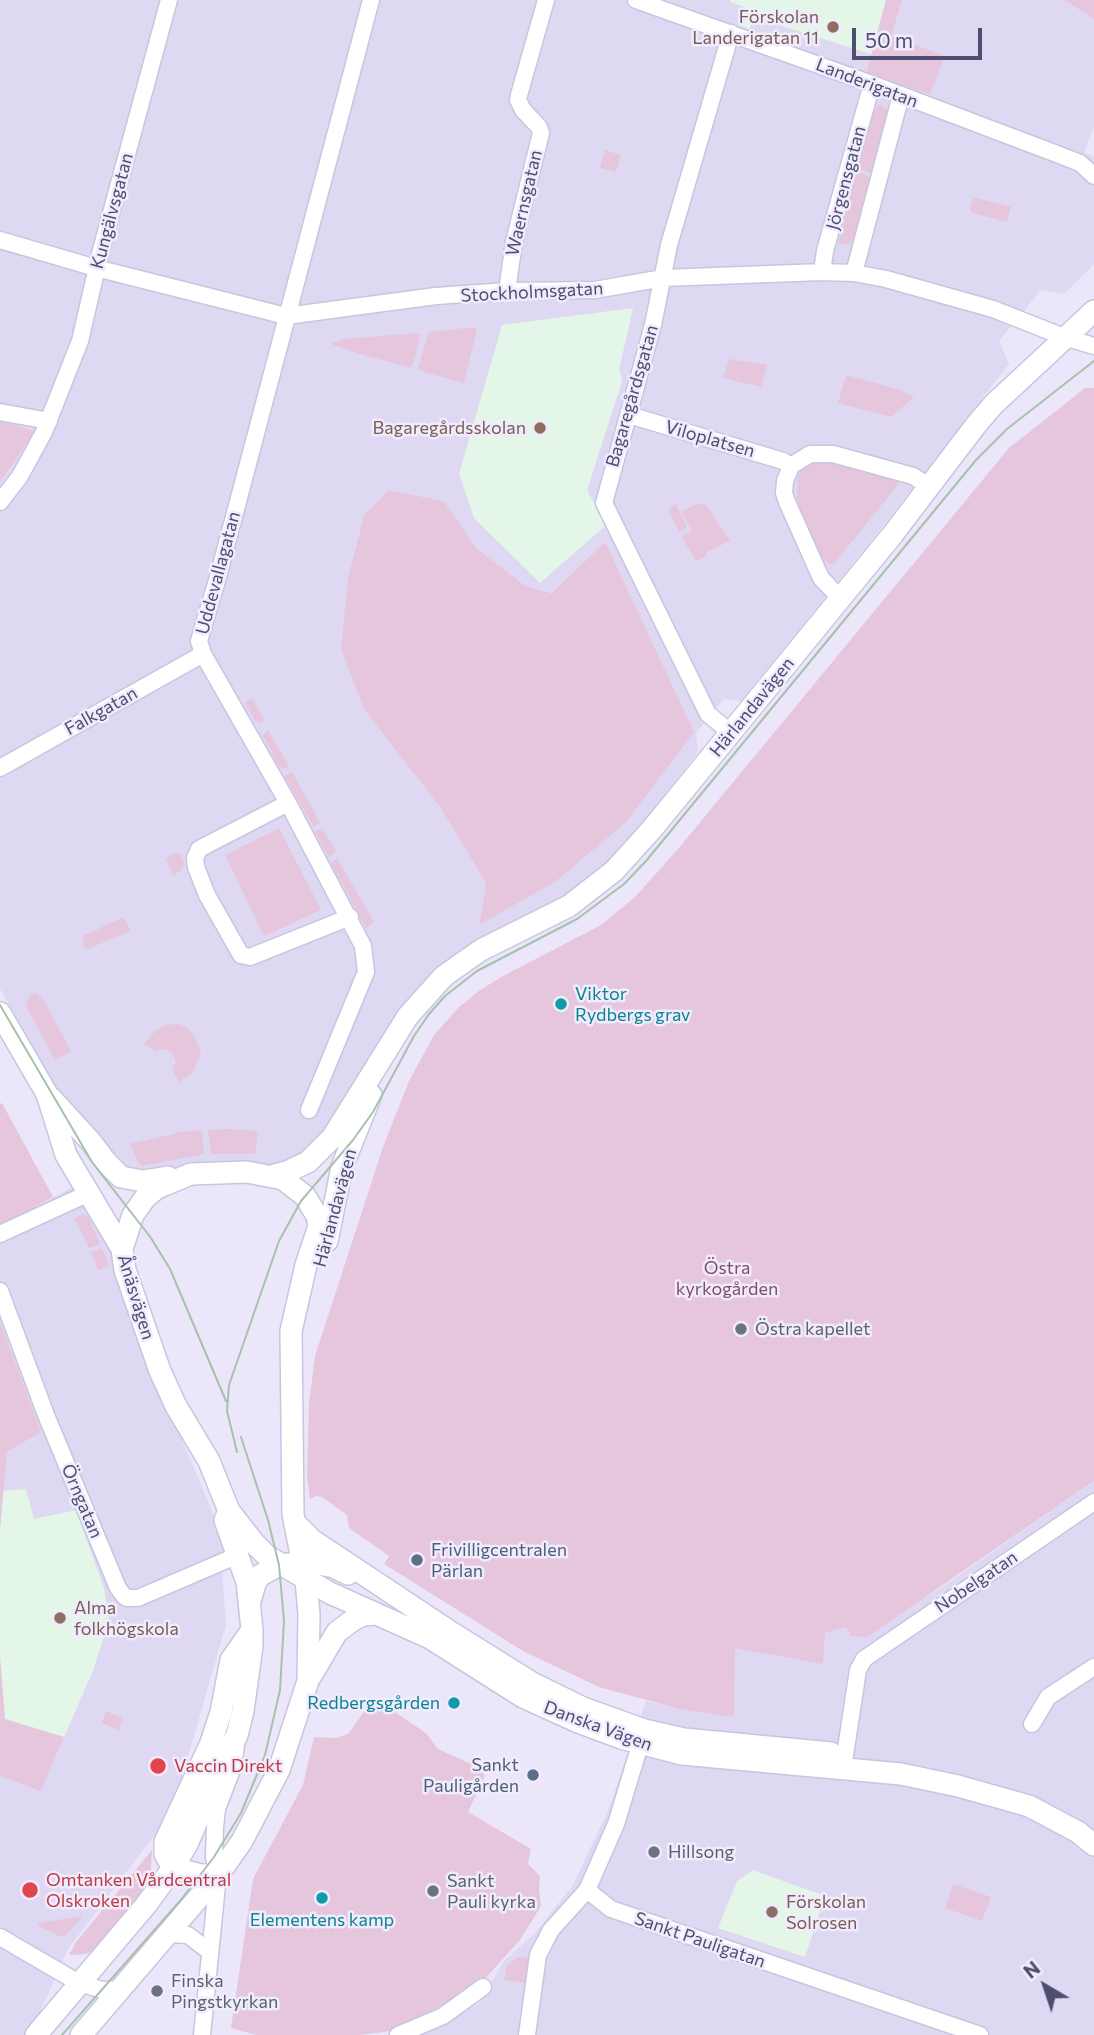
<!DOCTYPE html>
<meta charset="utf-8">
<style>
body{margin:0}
#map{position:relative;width:1094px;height:2035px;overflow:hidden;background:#ebe6fa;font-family:Commissioner,sans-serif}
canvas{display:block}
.north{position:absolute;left:1010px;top:1951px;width:70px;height:70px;-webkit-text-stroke:5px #f0ecfd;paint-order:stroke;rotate:321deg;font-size:19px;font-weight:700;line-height:28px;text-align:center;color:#4e4e70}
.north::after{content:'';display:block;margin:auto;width:24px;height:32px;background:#4e4e70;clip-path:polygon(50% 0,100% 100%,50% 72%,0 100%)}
.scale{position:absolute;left:852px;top:28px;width:130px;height:32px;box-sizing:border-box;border:4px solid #4e4e70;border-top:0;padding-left:9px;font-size:21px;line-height:24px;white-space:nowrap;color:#4e4e70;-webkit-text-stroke:5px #f0ecfd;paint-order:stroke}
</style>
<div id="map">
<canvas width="1094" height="2035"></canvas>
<div class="north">N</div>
<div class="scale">50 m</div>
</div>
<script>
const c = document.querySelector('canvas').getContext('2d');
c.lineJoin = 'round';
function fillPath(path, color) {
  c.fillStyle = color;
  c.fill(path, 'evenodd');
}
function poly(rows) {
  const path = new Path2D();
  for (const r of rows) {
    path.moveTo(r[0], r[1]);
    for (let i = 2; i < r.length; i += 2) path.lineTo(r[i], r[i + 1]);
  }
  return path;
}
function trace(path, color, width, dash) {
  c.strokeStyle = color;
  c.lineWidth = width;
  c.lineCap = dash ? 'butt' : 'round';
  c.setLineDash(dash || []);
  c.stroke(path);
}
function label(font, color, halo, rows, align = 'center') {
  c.font = font + ' Commissioner,sans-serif';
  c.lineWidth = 5;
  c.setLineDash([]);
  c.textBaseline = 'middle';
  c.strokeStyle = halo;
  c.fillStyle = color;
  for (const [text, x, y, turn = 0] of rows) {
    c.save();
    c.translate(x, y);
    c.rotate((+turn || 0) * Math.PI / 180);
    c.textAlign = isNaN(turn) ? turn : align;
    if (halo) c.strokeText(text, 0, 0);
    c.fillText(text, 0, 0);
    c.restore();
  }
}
const residential = poly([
 [0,0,731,0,731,2,745,7,739,25,748,29,754,16,871,54,886,0,1064,0,1094,19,1094,126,1084,153,1094,156,1094,264,1064,294,1041,290,999,341,1009,364,871,541,741,701,724,699,696,733,698,752,625,846,582,887,480,942,426,979,391,1027,327,1131,309,1148,281,1165,218,1163,153,1174,124,1170,56,1088,0,989],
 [633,308,619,369,622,381,587,490,606,525,540,583],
 [389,490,444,501,477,549,527,587,550,593,605,542,479,923,486,883,440,807,348,578,364,515],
 [78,1184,112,1249,169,1408,226,1545,222,1573,226,1625,172,1812,68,1949,32,2030,28,2035,0,2035,0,1776,41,1790,94,1668,34,1519,25,1490,3,1491,7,1452,40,1432,0,1322,0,1227],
 [1094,1481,1094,2035,408,2035,479,2004,504,1961,536,1932,573,1885,608,1811,646,1701,680,1709,735,1648,825,1633,847,1627,849,1634,938,1590]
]);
const education = poly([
 [731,0,886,0,871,54,754,17,749,29,739,25,745,7,730,2],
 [633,308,619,369,622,381,587,490,606,525,540,583,474,518,459,474,502,325],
 [26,1489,34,1519,76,1510,104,1588,109,1621,94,1668,64,1737,4,1719,0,1656,0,1529,3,1491],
 [753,1870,825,1896,805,1957,718,1928,737,1881]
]);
const green = poly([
 [886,0,902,0,891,36,945,56,930,94,866,74],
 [1064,0,1094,0,1094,19],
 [881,105,888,111,889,116,874,172,867,172,858,169,872,115,877,106],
 [605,150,621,155,616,172,600,168],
 [861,173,872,179,853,243,838,244,856,175],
 [975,198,1011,207,1007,222,972,213,970,208,972,200],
 [474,327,477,329,464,383,424,372,418,368,429,332],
 [418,333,420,334,416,353,412,366,409,367,359,354,331,344,344,339],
 [729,359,767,365,761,387,723,378],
 [846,375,901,390,914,397,891,417,838,403],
 [1085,388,1094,388,1094,1481,867,1637,851,1636,846,1627,825,1633,823,1664,735,1648,734,1717,680,1709,599,1687,523,1651,384,1564,389,1556,349,1528,347,1515,322,1497,316,1496,310,1499,307,1476,309,1404,315,1356,383,1147,409,1081,434,1035,459,1007,480,990,505,975,601,925,635,897,678,849,1009,448],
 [0,421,35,431,0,482],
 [824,460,900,479,900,482,833,565,825,561,812,539,801,515,797,498,798,476,802,469,812,462],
 [389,490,444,501,477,549,527,587,551,593,605,542,694,732,626,822,556,881,479,925,486,883,440,807,364,709,341,649,348,578,364,515],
 [676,504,687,527,679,532,669,512,669,509],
 [697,504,706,505,730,541,706,552,707,556,696,561,681,536,692,531,681,512],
 [252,698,264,719,262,723,255,721,245,703],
 [268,730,289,766,286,769,279,767,263,735],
 [292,772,320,822,314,827,284,776],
 [279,828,321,910,264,936,225,855],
 [322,828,336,851,329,857,315,832],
 [176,852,181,855,184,864,180,871,173,876,166,859],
 [337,858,374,922,371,925,366,928,331,863],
 [121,918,125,919,130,929,128,932,88,949,84,947,83,936],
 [35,993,40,997,42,997,71,1051,55,1060,26,1006,29,996],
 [178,1024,186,1027,194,1035,201,1053,193,1072,179,1082,172,1069,176,1062,173,1054,165,1049,156,1051,144,1044,156,1030,166,1025],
 [2,1103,53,1197,0,1227,0,1104],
 [228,1129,258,1131,255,1154,211,1154,208,1130],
 [202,1130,204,1154,142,1166,138,1162,130,1144,182,1132],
 [83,1214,89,1218,100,1244,89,1248,74,1218],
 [102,1248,109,1266,98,1270,91,1252],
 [0,1322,41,1432,7,1452,0,1529],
 [0,1656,5,1719,64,1737,41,1791,0,1776],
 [374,1698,426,1733,438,1749,473,1765,485,1775,468,1812,531,1849,528,1864,540,1876,539,1888,541,1906,520,1940,482,1982,398,2030,360,2035,256,2035,231,2028,253,1879,303,1785,314,1737,336,1738,348,1734],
 [106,1711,123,1718,119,1730,102,1723],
 [152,1850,150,1882,95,1950,86,1954,69,1955,76,1942],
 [953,1884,991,1897,982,1921,945,1908],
 [83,1916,65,1936,61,1937,38,1926,39,1923],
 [518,1957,527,1957,528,1960,525,1983,504,1980,507,1965]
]);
const minor = poly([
 [636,0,872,84,1057,154,1080,163,1094,176],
 [0,240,96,268,286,316,436,296,507,291,595,290,663,278,822,272,854,273,886,279,993,309,1064,337,1094,346],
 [822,272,825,251,872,84],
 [854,273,901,95],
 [507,291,514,242,541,133,539,127,523,110,518,100,519,95,546,0],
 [0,412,49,421],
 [629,415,783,461,791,466],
 [0,502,20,476,44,432,80,341,101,250,169,0],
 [840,598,821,578,787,502,784,493,785,481,791,466,810,454,833,454,913,476,930,487],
 [731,733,708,714,604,503,653,325,669,245,731,33],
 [0,768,203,654],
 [288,803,199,849,195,858,196,867,207,895,241,955,250,957,350,917],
 [309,1110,366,972,363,946,288,803,203,654,199,641,218,577,371,0],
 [0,1234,89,1193],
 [0,1291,46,1415,118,1588,124,1596,127,1598,138,1598,236,1556],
 [1032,1724,1048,1697,1094,1667],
 [643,1735,616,1824,587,1890,611,1909,980,2035],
 [843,1768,858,1670,864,1659,1094,1502],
 [169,1934,188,1935,210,1952],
 [0,1937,79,1983,102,1990,122,1989],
 [202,2035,218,1875,214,1857,215,1827,217,1809,233,1767,236,1745],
 [398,2035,443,2016,483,1987],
 [527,2035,538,1955,551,1930,587,1890]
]);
const tertiary = poly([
 [0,1013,47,1094,66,1155,122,1249,125,1270,160,1371,176,1406,209,1461,229,1511,254,1543,267,1556,330,1593,430,1638,523,1697,578,1722,621,1738,682,1754,901,1774,958,1786,1029,1806,1078,1832,1094,1845],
 [51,1098,91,1142,107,1163,121,1177,143,1181,168,1177],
 [271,1176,289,1171,308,1162,332,1138,408,1016,444,976,481,950,569,906,614,871,652,829,893,534,976,425,994,404,1094,311],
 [327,1241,342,1167,371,1095],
 [295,1523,312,1540,452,1633,532,1683,583,1708,644,1730,684,1739,831,1753],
 [250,1601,255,1584,259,1576,279,1565,310,1562,334,1567,348,1574],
 [309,1679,337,1632,353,1620,363,1615,376,1614],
 [218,1875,201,1875,173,1868,165,1854,165,1842,211,1743,221,1712,231,1660,252,1630],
 [36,2035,146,1905,173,1868,187,1844,221,1765,237,1735,243,1711,252,1646,252,1630,247,1582,225,1520,229,1511],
 [81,2035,218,1875,242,1841,279,1770,308,1681,309,1614,306,1580,293,1514,291,1331,306,1265,319,1226,317,1216,305,1196,283,1179,247,1172,191,1174,157,1188,145,1198,133,1215,122,1249]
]);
const tram = poly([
 [0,1005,92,1162,151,1238,170,1269,226,1401],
 [237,1452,227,1411,229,1385,279,1241,301,1201,353,1140,373,1112,414,1036,429,1014,445,996,477,971,577,919,624,884,646,861,976,460,1007,429,1094,361],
 [62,2035,180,1901,214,1857,241,1813,265,1755,280,1690,284,1621,279,1565,268,1520,241,1437]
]);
const markers = [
 [833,27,7,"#8d6e63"],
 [540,428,7,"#8d6e63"],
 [561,1004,7,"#0f9aa8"],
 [741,1329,7,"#6b7280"],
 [417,1560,7,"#5c6f8a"],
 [60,1618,7,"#8d6e63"],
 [454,1703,7,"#0f9aa8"],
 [158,1766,9,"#e0444e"],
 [533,1775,7,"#5c6f8a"],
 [654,1852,7,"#6b7280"],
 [30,1890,9,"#e0444e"],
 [433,1891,7,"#6b7280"],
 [322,1898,7,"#0f9aa8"],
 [772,1912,7,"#8d6e63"],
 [157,1991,7,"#6b7280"]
];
const educationNames = [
 ["Förskolan",819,17],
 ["Landerigatan 11",819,38],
 ["Bagaregårdsskolan",526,428],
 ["Alma",74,1608,"left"],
 ["folkhögskola",74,1629,"left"],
 ["Förskolan",786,1902,"left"],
 ["Solrosen",786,1923,"left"]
];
const streetNames = [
 ["Landerigatan",867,83,21],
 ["Jörgensgatan",846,178,-75],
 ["Waernsgatan",524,203,-77],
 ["Kungälvsgatan",112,211,-75],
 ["Stockholmsgatan",532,292,-3],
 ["Bagaregårdsgatan",632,396,-74],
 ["Viloplatsen",710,439,16],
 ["Uddevallagatan",218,573,-75],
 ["Härlandavägen",752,707,-51],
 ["Falkgatan",101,711,-29],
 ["Härlandavägen",335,1208,-75],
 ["Ånäsvägen",136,1297,73],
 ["Örngatan",82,1501,67],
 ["Nobelgatan",976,1582,-34],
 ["Danska Vägen",598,1726,20],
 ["Sankt Pauligatan",700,1940,19]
];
const cultureNames = [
 ["Viktor",575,994],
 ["Rydbergs grav",575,1015],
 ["Redbergsgården",440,1703,"right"],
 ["Elementens kamp",322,1920,"center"]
];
const parkNames = [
 ["Östra",727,1268],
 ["kyrkogården",727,1289]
];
const worshipNames = [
 ["Östra kapellet",755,1329],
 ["Hillsong",668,1852],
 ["Sankt",447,1881],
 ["Pauli kyrka",447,1902],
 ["Finska",171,1981],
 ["Pingstkyrkan",171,2002]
];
const serviceNames = [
 ["Frivilligcentralen",431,1550],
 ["Pärlan",431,1571],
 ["Sankt",519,1765,"right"],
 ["Pauligården",519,1786,"right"]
];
const healthNames = [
 ["Vaccin Direkt",174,1766],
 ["Omtanken Vårdcentral",46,1880],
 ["Olskroken",46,1901]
];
fillPath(residential, '#ded8f2');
fillPath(education, '#e3f6e8');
fillPath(green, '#e5c6dd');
trace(minor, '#c8c5df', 19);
trace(tertiary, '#c8c5df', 24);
trace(minor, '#fff', 16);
trace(tertiary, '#fff', 21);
trace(tram, '#a6c2ab', 2);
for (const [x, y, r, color] of markers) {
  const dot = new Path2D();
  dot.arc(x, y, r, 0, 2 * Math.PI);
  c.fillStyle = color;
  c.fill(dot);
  trace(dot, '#f0ecfd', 2.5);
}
label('18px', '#785e54', '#f0ecfd', educationNames, 'right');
label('18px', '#4e4e70', '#f0ecfd', streetNames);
label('18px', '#0d838f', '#f0ecfd', cultureNames, 'left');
label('18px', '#7f4d6d', '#f0ecfd', parkNames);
label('18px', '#5b616d', '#f0ecfd', worshipNames, 'left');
label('18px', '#4e5e75', '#f0ecfd', serviceNames, 'left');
label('18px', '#be3a42', '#f0ecfd', healthNames, 'left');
</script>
